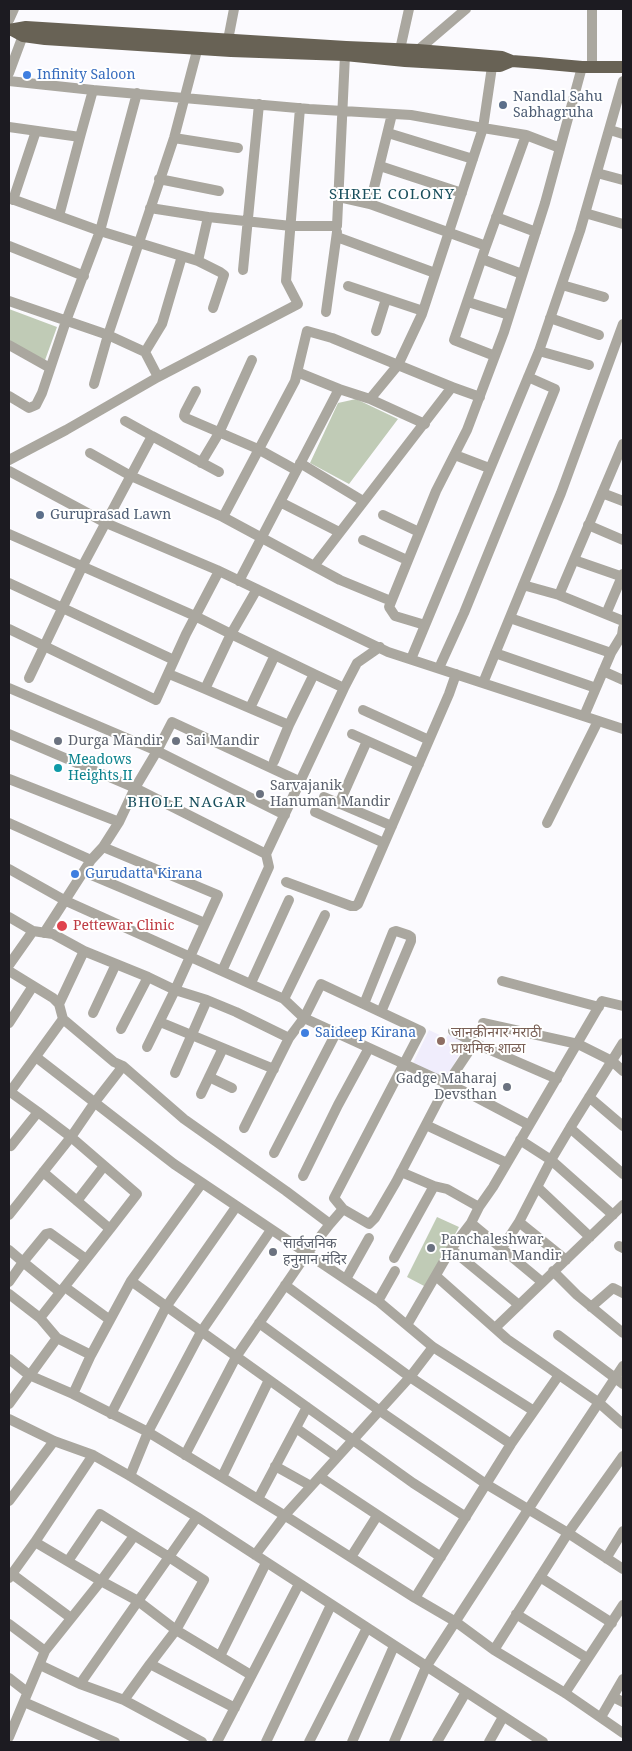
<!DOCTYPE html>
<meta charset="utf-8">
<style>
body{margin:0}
#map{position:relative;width:632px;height:1751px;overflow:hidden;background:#fbfafe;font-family:"Noto Serif",serif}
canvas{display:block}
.frame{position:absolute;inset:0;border:10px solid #1c1b21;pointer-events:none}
</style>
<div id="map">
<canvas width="632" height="1751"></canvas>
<div class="frame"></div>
</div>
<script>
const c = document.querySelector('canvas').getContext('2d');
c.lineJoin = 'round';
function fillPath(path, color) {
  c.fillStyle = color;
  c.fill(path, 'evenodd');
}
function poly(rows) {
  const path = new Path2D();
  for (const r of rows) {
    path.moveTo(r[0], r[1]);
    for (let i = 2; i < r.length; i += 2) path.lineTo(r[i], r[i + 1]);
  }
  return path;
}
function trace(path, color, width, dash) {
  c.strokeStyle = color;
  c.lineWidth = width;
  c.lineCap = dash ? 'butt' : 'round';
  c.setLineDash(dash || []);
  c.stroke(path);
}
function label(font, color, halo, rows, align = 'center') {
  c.font = font + ' "Noto Serif","Noto Sans Devanagari",serif';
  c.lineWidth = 4;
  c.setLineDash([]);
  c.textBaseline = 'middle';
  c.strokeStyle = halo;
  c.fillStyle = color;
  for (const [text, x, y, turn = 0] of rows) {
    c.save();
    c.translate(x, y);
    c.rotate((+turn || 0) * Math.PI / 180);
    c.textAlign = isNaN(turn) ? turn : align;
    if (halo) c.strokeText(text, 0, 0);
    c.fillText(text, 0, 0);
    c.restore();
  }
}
const built = poly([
 [429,1030,446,1038,448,1035,466,1041,449,1074,444,1078,413,1063]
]);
const green = poly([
 [9,309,57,327,44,363,9,340],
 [356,399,398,419,349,484,310,463,338,403],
 [437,1217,459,1227,426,1287,407,1277]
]);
const minor = poly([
 [592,9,592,66],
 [9,20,14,9],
 [227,45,234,9],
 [418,50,466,9],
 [399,54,409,9],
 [9,73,25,30],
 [9,81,93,90],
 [9,127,80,137,93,90,309,109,411,115,483,128,493,60],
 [610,130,623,134],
 [388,133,473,159],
 [174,138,238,148],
 [380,166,462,193],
 [597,173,623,180],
 [159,179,219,191],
 [339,197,370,204,486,246,526,135,560,148],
 [9,198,100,231,198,261,220,272,224,275,213,308],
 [13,200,36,131],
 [370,204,392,114],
 [150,208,208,217,198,261],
 [585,213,623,224],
 [59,216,80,137],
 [208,217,291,226,337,226,345,55],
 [496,217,536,232],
 [337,237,435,273],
 [9,246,84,276],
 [486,246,454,340,495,356],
 [482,259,522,274],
 [243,270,259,104],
 [562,285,604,297],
 [348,286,423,311],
 [9,301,108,335,174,138,199,43],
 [468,302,509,315],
 [326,312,337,232],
 [550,318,599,335],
 [376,331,386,299],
 [9,345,50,368],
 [539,351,589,365],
 [145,352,162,324,182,256],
 [297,372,339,389],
 [94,384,108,335,145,352,158,377],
 [452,387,480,397],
 [196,391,185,412,184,416,186,418,258,449,296,470],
 [9,396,29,408,36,405,42,393,66,321,100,231,137,93],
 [370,399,425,424],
 [125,421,152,436],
 [623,444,559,595,623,621],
 [90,453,131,476,223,517,295,381,307,331,332,338,398,365,422,314,483,128,526,135],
 [455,455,489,468],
 [9,460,66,430,158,377,298,304,286,281,300,108],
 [201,463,219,433,252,360],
 [300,463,363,501],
 [9,471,106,523,217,570,388,652,623,729],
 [602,493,623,501],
 [280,502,339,532],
 [383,515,419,532],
 [223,517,340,580,391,601],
 [588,525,623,540],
 [9,534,195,616,231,634,314,674,289,725,205,689,231,634,257,589],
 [363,540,407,560],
 [574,560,623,577],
 [239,581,339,389,370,399,398,365,452,387,314,566],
 [9,583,174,660],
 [523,585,559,595],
 [606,614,623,574],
 [510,618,611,653,622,635,623,628],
 [425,625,395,616,389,607,436,491,467,430,504,332,545,203,582,67],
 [9,629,156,700,186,634,219,571],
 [495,653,596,688],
 [411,659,539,351,580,231,623,81],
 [439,668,464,613,555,389,528,377],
 [603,671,623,680],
 [169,674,205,689],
 [314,674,344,688],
 [29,678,82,567,152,436,219,472],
 [483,683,561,493,623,324],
 [9,688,157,751,135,788,9,734],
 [250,708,275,655],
 [363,710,429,740],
 [584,716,611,653],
 [352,734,419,764],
 [274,761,289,725],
 [9,779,119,822],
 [324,797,392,826],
 [339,804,367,741],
 [315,812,384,843],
 [285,815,157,751,172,722,299,781],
 [9,823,91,860],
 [547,823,598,721],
 [9,869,66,901,284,999,304,1018,321,984,421,1031,334,1198,343,1209,369,1224,375,1218,396,1182,447,1084,475,1042],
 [84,872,205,923],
 [286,882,351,906,355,906,358,904,449,694,456,674],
 [9,917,33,931,9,965],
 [33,931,53,934,84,951,148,977,175,990,207,1000,236,1012,289,1038,304,1018,474,1096,529,1125],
 [44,933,91,860,103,847],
 [9,971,53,998,59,1004,63,1019,114,1062,123,1066,95,1102,71,1137,9,1215],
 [222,971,269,867,266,854,344,688,357,663,380,647],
 [502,981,599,1007],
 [251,983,289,900],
 [284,999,325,915],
 [59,1004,84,951],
 [364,1004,393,932,396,931,408,935,411,937,411,941,381,1012],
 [93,1013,116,964],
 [160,1022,274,1069],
 [9,1023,33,986],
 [483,1023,578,1044,612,1061,623,1071],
 [121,1029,148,977],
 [453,1031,481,1046,557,1079],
 [623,1043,570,1128,623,1174],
 [147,1047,175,990,218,895,103,847,119,822,135,788,266,854],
 [123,1066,184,1119,286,1191,330,1224,308,1252,236,1357,185,1455],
 [175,1073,207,1000],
 [209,1077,232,1088],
 [9,1091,38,1112],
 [10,1092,63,1019],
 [201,1094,223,1048],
 [589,1097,623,1126],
 [426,1125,507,1163],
 [244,1128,289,1038],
 [520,1140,551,1160,613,1215],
 [9,1145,11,1146,38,1112,71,1137,137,1194,110,1229],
 [274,1153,336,1033],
 [401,1172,434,1186,447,1189,479,1207],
 [303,1176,338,1105,369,1048],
 [537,1187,590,1237],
 [77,1201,104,1166],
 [519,1222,566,1260],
 [471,1223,542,1282],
 [330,1224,343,1209],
 [619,1246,623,1248],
 [502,1248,519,1222,551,1160,570,1128],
 [451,1249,519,1305],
 [9,1250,23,1262,9,1282],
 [394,1258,434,1186],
 [553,1271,577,1295,623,1333],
 [436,1276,507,1339,598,1402,623,1424],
 [346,1279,369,1238],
 [131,1281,413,1483,466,1517],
 [285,1285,410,1377,511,1444],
 [69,1290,110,1320],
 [60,1292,23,1262,46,1234,50,1233,86,1259],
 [9,1294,40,1318,57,1338,91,1355,73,1394],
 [378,1301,395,1271],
 [591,1307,613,1288,623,1293],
 [40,1318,110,1229,43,1172],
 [259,1323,380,1411,486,1484,568,1533,623,1569],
 [407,1325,451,1249,471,1223,479,1207,493,1187,602,1001,623,1006],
 [495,1328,623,1205],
 [558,1335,623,1384],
 [91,1355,131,1281,202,1183],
 [9,1359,29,1375,73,1394,148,1432,292,1520,415,1598,511,1444,534,1411,433,1347,378,1301,174,1164,36,1057],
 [9,1404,57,1338],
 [534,1411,559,1375],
 [111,1414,166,1307,236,1207],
 [9,1419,54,1441,93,1455,130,1476,197,1517,543,1742],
 [296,1428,337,1457],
 [275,1466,311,1486],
 [130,1476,148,1432,201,1332,271,1230],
 [222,1477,269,1380],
 [320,1477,441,1557],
 [258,1499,307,1407],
 [9,1501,54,1441],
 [255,1555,285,1515,410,1377,433,1347],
 [351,1557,377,1516],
 [607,1559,607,1557,623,1531],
 [68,1561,100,1514,169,1557,204,1580,176,1630,138,1601,101,1581,134,1536],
 [12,1574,71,1618],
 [540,1577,612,1623],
 [9,1578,35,1542],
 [415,1598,456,1622,494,1650,565,1693,623,1733],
 [516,1614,587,1658],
 [9,1624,45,1651],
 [494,1650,568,1533,623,1456],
 [220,1656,266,1563],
 [150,1664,176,1630,251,1675],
 [40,1665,80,1684,124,1700,202,1742],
 [9,1678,27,1692],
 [80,1684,197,1517],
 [565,1693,623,1605],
 [613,1697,623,1702],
 [124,1700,150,1664,235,1708],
 [24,1702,115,1742],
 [601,1717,623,1679],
 [9,1737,45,1651,101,1581,35,1542,93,1455],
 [217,1742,299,1584],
 [266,1742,331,1605],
 [309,1742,367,1628],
 [352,1742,394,1646],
 [394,1742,426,1667,546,1482,623,1366],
 [437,1742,466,1692],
 [489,1742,503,1717]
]);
const major = poly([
 [9,30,26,27,346,47,418,50,502,57,512,61,538,63,582,67,623,67],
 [12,30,23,36,45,39,231,51,345,55,405,61,492,66,500,66,512,61]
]);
const markers = [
 [27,75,5,"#3f7fe0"],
 [503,105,5,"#5c6f8a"],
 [40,515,5,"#5c6f8a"],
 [58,741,5,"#6b7280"],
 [176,741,5,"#6b7280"],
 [58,768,5,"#0f9aa8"],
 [260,794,5,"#6b7280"],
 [75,874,5,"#3f7fe0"],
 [62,926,6,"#e0444e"],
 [305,1033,5,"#3f7fe0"],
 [441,1041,5,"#8d6e63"],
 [507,1087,5,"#6b7280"],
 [431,1248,5,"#6b7280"],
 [273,1252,5,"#6b7280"]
];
const shopNames = [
 ["Infinity Saloon",37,75],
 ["Gurudatta Kirana",85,874],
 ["Saideep Kirana",315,1033]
];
const serviceNames = [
 ["Nandlal Sahu",513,97],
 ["Sabhagruha",513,113],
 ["Guruprasad Lawn",50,515]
];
const worshipNames = [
 ["Durga Mandir",68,741],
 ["Sai Mandir",186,741],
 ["Sarvajanik",270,786],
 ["Hanuman Mandir",270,802],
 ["Gadge Maharaj",497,1079,"right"],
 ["Devsthan",497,1095,"right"],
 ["Panchaleshwar",441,1240],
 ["Hanuman Mandir",441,1256],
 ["सार्वजनिक",283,1244],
 ["हनुमान मंदिर",283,1260]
];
const cultureNames = [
 ["Meadows",68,760],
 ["Heights II",68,776]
];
const healthNames = [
 ["Pettewar Clinic",73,926]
];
const educationNames = [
 ["जानकीनगर मराठी",451,1033],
 ["प्राथमिक शाळा",451,1049]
];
const neighbourhoodNames = [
 ["SHREE COLONY",392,195],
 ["BHOLE NAGAR",187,803]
];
fillPath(built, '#f0edfc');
fillPath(green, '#c0cbb6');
trace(minor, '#aaa79f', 10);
trace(major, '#686255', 12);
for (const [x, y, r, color] of markers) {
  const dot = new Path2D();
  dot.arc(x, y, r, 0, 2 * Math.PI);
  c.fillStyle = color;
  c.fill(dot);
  trace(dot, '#fff', 2);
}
label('14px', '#366cbe', '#fff', shopNames, 'left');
label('14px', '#4e5e75', '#fff', serviceNames, 'left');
label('14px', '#5b616d', '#fff', worshipNames, 'left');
label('14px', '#0d838f', '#fff', cultureNames, 'left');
label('14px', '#be3a42', '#fff', healthNames, 'left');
label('14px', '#785e54', '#fff', educationNames, 'left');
c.letterSpacing = '1px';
label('15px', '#194f5d', '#fff', neighbourhoodNames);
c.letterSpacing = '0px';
</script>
